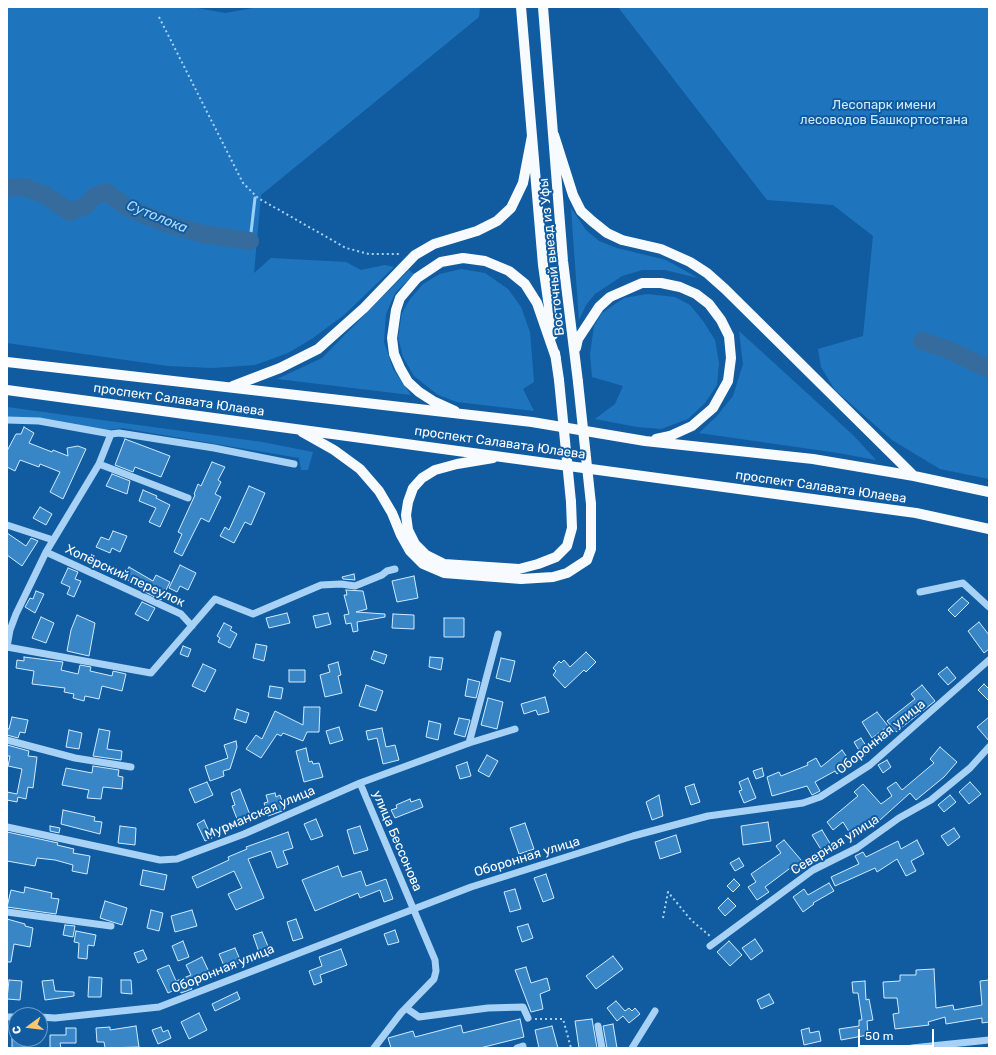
<!DOCTYPE html>
<meta charset="utf-8">
<style>
body{margin:0}
#map{position:relative;width:996px;height:1055px;overflow:hidden;background:#115ca0;font-family:Rubik,sans-serif}
canvas{display:block}
.frame{position:absolute;inset:0;border:8px solid #fff;pointer-events:none}
.north{position:absolute;left:8px;top:1007px;width:40px;height:40px;box-sizing:border-box;background:#115ca0;border:1px solid #709dc6;border-radius:50%;rotate:255deg;font-size:11px;font-weight:700;line-height:16px;text-align:center;color:#fff}
.north::after{content:'';display:block;margin:auto;width:14px;height:18px;background:#ffc76d;clip-path:polygon(50% 0,100% 100%,50% 72%,0 100%)}
.scale{position:absolute;left:858px;top:1029px;width:76px;height:18px;box-sizing:border-box;border:2px solid #fff;border-top:0;padding-left:5px;font-size:12px;line-height:14px;white-space:nowrap;color:#fff;-webkit-text-stroke:3px #115ca0;paint-order:stroke}
</style>
<div id="map">
<canvas width="996" height="1055"></canvas>
<div class="frame"></div>
<div class="north">С</div>
<div class="scale">50 m</div>
</div>
<script>
const c = document.querySelector('canvas').getContext('2d');
c.lineJoin = 'round';
function fillPath(path, color) {
  c.fillStyle = color;
  c.fill(path, 'evenodd');
}
function poly(rows) {
  const path = new Path2D();
  for (const r of rows) {
    path.moveTo(r[0], r[1]);
    for (let i = 2; i < r.length; i += 2) path.lineTo(r[i], r[i + 1]);
  }
  return path;
}
function trace(path, color, width, dash) {
  c.strokeStyle = color;
  c.lineWidth = width;
  c.lineCap = dash ? 'butt' : 'round';
  c.setLineDash(dash || []);
  c.stroke(path);
}
function label(font, color, halo, rows, align = 'center') {
  c.font = font + ' Rubik,sans-serif';
  c.lineWidth = 4;
  c.setLineDash([]);
  c.textBaseline = 'middle';
  c.strokeStyle = halo;
  c.fillStyle = color;
  for (const [text, x, y, turn = 0] of rows) {
    c.save();
    c.translate(x, y);
    c.rotate((+turn || 0) * Math.PI / 180);
    c.textAlign = isNaN(turn) ? turn : align;
    if (halo) c.strokeText(text, 0, 0);
    c.fillText(text, 0, 0);
    c.restore();
  }
}
const green = poly([
 [7,7,192,7,225,13,259,7,480,7,479,17,261,195,254,273,271,258,346,262,361,270,385,265,394,267,344,315,313,338,288,353,255,365,212,368,168,366,7,343],
 [618,7,989,7,989,479,940,469,892,440,835,390,821,367,818,349,863,336,873,236,833,205,767,200],
 [571,208,586,230,599,241,617,248,666,260,698,278,665,270,642,270,622,276,595,294,586,305,579,320],
 [461,269,485,273,508,289,521,307,530,332,534,382,523,389,534,411,457,402,438,395,414,376,403,357,398,337,402,313,410,299,423,284,440,274],
 [409,270,414,274,395,293,386,314,384,342,393,369,411,395,277,379,322,358],
 [647,294,675,297,690,305,703,321,715,340,719,363,717,385,705,403,688,419,661,429,637,427,595,419,615,404,623,386,592,377,590,354,594,326,602,313,624,298],
 [739,331,854,436,876,460,838,453,699,433,716,417,733,396,743,364],
 [7,407,262,442,313,452,308,470,301,470,299,458,122,428,107,430,7,417]
]);
const stream = poly([
 [250,241,255,198]
]);
const river = poly([
 [7,188,24,187,45,195,70,212,85,206,95,196,106,192,128,208,165,223,203,234,250,241],
 [922,341,949,350,989,369]
]);
const building = poly([
 [24,427,34,433,29,443,52,452,53,450,68,456,67,448,78,446,86,449,63,499,50,492,60,472,40,464,39,467,20,460,15,471,7,467,7,451,16,434,21,434,24,427],
 [125,439,170,456,161,477,135,467,133,472,115,465,125,439],
 [212,462,225,467,218,480,221,482,215,494,221,497,209,522,201,518,182,556,174,552,182,534,178,532,195,495,194,494,198,484,201,486,212,462],
 [112,474,130,481,127,494,106,486,112,474],
 [249,486,265,493,251,525,245,522,234,543,220,536,225,527,229,530,249,486],
 [143,490,157,496,156,498,170,505,160,527,149,522,156,508,139,501,143,490],
 [40,507,52,514,46,525,33,518,40,507],
 [113,531,127,536,120,552,112,548,110,553,96,547,101,537,109,540,113,531],
 [7,533,26,546,31,538,38,541,22,566,7,555,7,533],
 [180,565,196,573,188,590,180,586,177,592,169,588,180,565],
 [129,567,153,581,156,575,170,582,161,600,147,593,123,577,129,567],
 [68,568,78,572,75,579,81,581,74,597,67,594,70,587,61,583,68,568],
 [354,574,355,580,343,579,342,577,354,574],
 [414,576,418,598,397,602,392,581,414,576],
 [346,590,363,591,367,609,356,612,385,614,385,617,357,622,358,631,353,632,351,623,346,624,344,615,349,614,344,595,347,595,346,590],
 [36,591,44,594,35,613,25,607,30,598,33,599,36,591],
 [962,597,969,603,955,617,948,610,962,597],
 [142,602,155,608,148,621,135,614,142,602],
 [287,613,290,623,269,628,266,618,287,613],
 [328,613,331,624,316,628,313,616,328,613],
 [393,614,414,615,414,629,392,628,393,614],
 [77,615,95,623,89,656,67,651,71,630,77,615],
 [41,617,54,623,46,643,32,638,41,617],
 [444,618,464,618,464,637,444,637,444,618],
 [979,622,989,635,989,649,984,653,968,631,979,622],
 [224,623,232,627,230,630,237,634,230,648,218,642,220,638,217,636,224,623],
 [256,644,267,646,264,661,253,658,256,644],
 [183,646,191,649,188,657,180,654,183,646],
 [374,651,387,655,384,664,371,659,374,651],
 [586,652,596,662,586,672,584,670,565,688,553,675,556,671,553,668,559,661,561,663,564,660,570,667,586,652],
 [24,657,63,662,61,670,78,674,80,665,91,667,90,671,112,676,113,671,126,674,122,691,102,686,99,699,85,696,84,701,73,698,74,694,64,692,65,688,32,684,34,671,16,668,17,660,24,661,24,657],
 [430,657,443,658,441,670,429,667,430,657],
 [501,658,515,661,510,682,496,678,501,658],
 [338,662,341,675,338,676,342,693,325,697,320,675,330,672,328,665,338,662],
 [203,664,216,670,205,692,192,686,203,664],
 [947,667,956,678,948,685,938,674,947,667],
 [289,670,305,670,305,682,289,682,289,670],
 [468,679,480,682,476,698,465,696,468,679],
 [984,684,989,689,989,701,978,690,984,684],
 [366,685,383,691,376,711,359,706,366,685],
 [922,685,935,701,896,732,887,721,915,699,911,694,922,685],
 [270,686,283,688,281,699,268,697,270,686],
 [545,697,549,712,538,715,536,710,524,714,521,704,545,697],
 [488,698,503,702,497,729,481,725,488,698],
 [304,707,320,707,319,732,307,732,303,741,283,733,281,736,277,734,261,758,246,749,256,735,262,739,275,711,303,725,304,707],
 [237,709,249,713,246,723,234,719,237,709],
 [877,712,888,726,872,738,862,722,877,712],
 [12,717,28,720,25,733,20,732,18,738,7,735,7,729,9,729,12,717],
 [989,717,989,741,977,727,989,717],
 [459,718,470,720,465,737,454,734,459,718],
 [429,721,441,724,438,740,426,737,429,721],
 [339,727,343,740,330,744,326,731,339,727],
 [382,728,386,747,395,745,399,760,383,764,377,738,368,740,366,731,382,728],
 [99,729,110,731,107,749,122,751,121,760,93,756,99,729],
 [69,730,82,733,79,749,66,747,69,730],
 [861,738,870,752,863,757,854,742,861,738],
 [236,741,237,747,230,769,223,771,224,776,210,781,205,766,228,758,224,745,236,741],
 [7,745,29,751,28,756,37,757,33,788,28,787,26,799,18,797,17,802,7,800,7,792,17,794,22,769,8,766,10,756,7,756,7,745],
 [940,747,957,762,944,777,916,800,910,793,880,820,878,817,851,835,843,822,833,830,827,822,858,796,854,792,863,784,881,804,892,796,887,788,896,782,902,790,934,763,930,759,940,747],
 [306,748,309,762,312,761,313,764,319,763,323,777,304,782,296,751,306,748],
 [842,750,851,763,837,774,835,771,815,782,820,791,812,795,807,786,772,796,767,777,779,772,781,776,808,765,807,763,816,758,821,767,842,750],
 [487,755,498,761,489,777,478,771,487,755],
 [887,760,891,767,883,773,878,765,887,760],
 [467,762,471,776,460,779,456,766,467,762],
 [93,766,119,770,118,776,123,777,122,789,103,787,101,799,87,798,89,790,62,785,66,768,92,773,93,766],
 [762,768,764,776,756,779,753,771,762,768],
 [748,778,756,798,744,803,739,791,742,790,739,782,748,778],
 [207,782,213,795,195,803,189,789,207,782],
 [970,782,981,794,969,804,959,792,970,782],
 [694,784,700,802,691,805,685,787,694,784],
 [240,789,252,820,239,824,232,806,235,805,231,793,240,789],
 [275,793,276,797,280,795,285,810,268,816,264,803,268,802,266,795,275,793],
 [659,795,663,816,652,820,646,802,659,795],
 [950,795,956,802,944,812,938,805,950,795],
 [410,799,411,802,420,799,423,807,395,818,391,810,397,808,396,805,410,799],
 [63,810,95,817,94,821,102,822,100,834,61,824,63,810],
 [316,819,323,836,311,840,304,824,316,819],
 [204,820,212,838,205,841,197,824,204,820],
 [768,822,771,841,743,845,741,826,768,822],
 [525,823,534,849,519,854,510,828,525,823],
 [50,826,60,828,59,833,50,831,50,826],
 [120,826,136,828,135,845,118,843,120,826],
 [360,826,368,850,354,854,347,830,360,826],
 [954,828,960,837,948,846,941,836,954,828],
 [822,830,834,850,825,856,812,835,822,830],
 [7,832,58,843,57,845,74,849,73,853,90,856,87,874,72,871,73,865,55,860,37,858,35,866,7,861,7,832],
 [288,832,293,848,283,851,288,864,277,868,271,851,248,859,264,898,236,910,228,894,242,888,234,871,197,888,192,877,229,860,228,857,247,849,246,847,288,832],
 [676,835,681,852,660,859,655,842,676,835],
 [784,840,807,867,798,873,793,866,765,887,769,892,757,900,748,887,756,882,751,874,781,853,776,846,784,840],
 [917,840,924,854,911,861,916,871,906,876,897,859,877,872,875,868,835,886,831,877,859,864,855,856,863,852,866,857,898,841,901,849,917,840],
 [739,858,744,866,735,871,730,863,739,858],
 [338,866,342,877,361,871,366,886,386,879,393,899,384,902,380,890,360,898,358,893,315,911,302,880,338,866],
 [143,870,167,875,164,890,140,885,143,870],
 [546,874,554,898,543,902,534,878,546,874],
 [734,879,740,885,733,892,727,886,734,879],
 [829,883,834,891,813,903,814,904,803,912,793,897,804,889,808,895,829,883],
 [25,887,52,893,51,898,59,899,56,914,7,907,11,890,24,893,25,887],
 [515,889,521,909,510,912,504,892,515,889],
 [728,898,736,906,725,916,718,908,728,898],
 [105,901,127,908,122,925,100,918,105,901],
 [151,910,163,913,159,931,147,928,151,910],
 [192,910,197,926,175,932,171,916,192,910],
 [7,919,25,924,25,926,33,928,30,947,14,944,11,962,7,962,7,919],
 [296,919,303,938,293,941,287,922,296,919],
 [528,924,533,938,522,942,517,927,528,924],
 [65,925,75,926,73,937,63,935,65,925],
 [395,930,399,942,388,945,384,934,395,930],
 [76,931,96,935,94,946,88,945,87,959,78,958,79,943,74,942,76,931],
 [262,932,270,951,260,955,253,935,262,932],
 [755,939,763,951,751,960,742,948,755,939],
 [183,941,189,957,178,961,172,946,183,941],
 [729,941,742,955,730,966,717,952,729,941],
 [235,948,241,962,225,968,219,954,235,948],
 [341,949,347,965,320,975,322,982,314,985,309,971,322,966,319,957,341,949],
 [143,950,147,959,138,963,134,953,143,950],
 [613,956,623,969,596,989,586,976,613,956],
 [202,957,211,976,190,986,192,989,181,993,179,988,168,993,157,970,169,965,176,981,191,975,186,965,202,957],
 [526,967,531,983,547,978,550,990,540,994,543,1009,531,1012,515,970,526,967],
 [934,969,936,1008,953,1005,954,1010,982,1005,980,981,989,980,989,1022,982,1023,982,1018,946,1024,945,1017,928,1022,929,1025,895,1029,893,1014,899,1013,897,998,884,998,883,982,900,981,900,975,916,975,916,970,934,969],
 [89,977,102,978,101,997,88,997,89,977],
 [9,980,22,981,20,1000,7,999,9,980],
 [53,980,55,991,74,992,74,996,45,1000,42,981,53,980],
 [121,980,131,980,132,994,121,993,121,980],
 [865,981,866,1000,869,999,873,1020,867,1021,868,1035,841,1040,839,1029,859,1026,859,1020,862,1020,858,993,853,993,852,982,865,981],
 [237,992,240,999,215,1011,212,1004,237,992],
 [769,994,774,1003,761,1009,757,1000,769,994],
 [616,1001,625,1011,629,1008,632,1011,635,1008,640,1014,629,1023,623,1016,617,1021,607,1008,616,1001],
 [199,1013,207,1030,189,1039,181,1022,199,1013],
 [520,1019,524,1037,480,1048,391,1048,388,1038,413,1031,415,1037,461,1025,463,1033,520,1019],
 [592,1019,597,1048,579,1048,575,1021,592,1019],
 [613,1024,617,1048,607,1048,603,1026,613,1024],
 [136,1026,139,1047,105,1048,104,1042,97,1042,96,1028,110,1027,110,1030,136,1026],
 [552,1026,558,1048,539,1048,535,1030,552,1026],
 [161,1027,163,1032,168,1030,171,1038,158,1044,152,1030,161,1027],
 [66,1028,76,1028,76,1043,60,1043,61,1048,50,1048,50,1035,66,1035,66,1028],
 [809,1028,810,1033,819,1031,821,1041,804,1045,801,1030,809,1028],
 [12,1039,25,1039,26,1047,12,1048,12,1039]
]);
const path = poly([
 [159,17,243,183,258,198,346,248,369,254,401,254],
 [663,918,668,892,691,920,710,936],
 [535,1019,563,1019,571,1048]
]);
const minor = poly([
 [7,420,39,421,111,434,119,433,214,448,294,464],
 [99,464,188,498],
 [7,525,53,540],
 [46,552,181,614,192,626],
 [920,592,963,583,989,607],
 [7,647,151,673,215,599,253,614,321,585,341,584,355,586,382,575,387,571,395,569],
 [7,647,10,630,16,614,46,552,99,464,111,434],
 [7,740,75,758,131,767],
 [469,743,498,634],
 [360,783,435,960,436,971,434,979,401,1013,374,1048],
 [7,827,160,860,177,859,244,834,360,783,469,743,515,729],
 [7,912,111,926],
 [710,946,813,870,857,848,899,818,931,800,970,768,989,747],
 [406,1008,419,1017,488,1008,523,1007,528,1018],
 [7,1017,16,1017],
 [40,1017,55,1018,159,1007,471,887,633,836,708,816,803,803,820,797,870,765,989,660],
 [598,1026,602,1048],
 [517,1048,523,1046,523,1048],
 [632,1048,655,1011],
 [912,1048,989,1040]
]);
const major = poly([
 [521,7,543,265,553,335],
 [543,7,563,261,578,382],
 [554,135,573,195,581,211,592,221,607,233,622,240,661,249,690,262,707,273,725,289,914,476],
 [576,348,578,339,599,307,610,297,642,283,661,283,680,287,696,294,709,304,721,320,729,336,731,358,728,381,713,408,692,426,670,436,656,439],
 [555,353,559,380],
 [7,362,532,422,645,441,813,459,914,476,989,492],
 [233,386,280,368,318,349,364,308,415,255,434,244,477,231,497,221,511,208,523,183,532,136],
 [7,390,916,513,989,529],
 [455,411,433,401,419,392,408,382,400,368,394,354,392,338,396,310,400,298,417,278,441,262,463,258,485,261,509,271,525,284,537,303,556,358],
 [302,432,334,450,360,469,379,491,392,513,401,535,410,551,423,564,444,573,521,579,553,577,567,573,587,560,591,549,591,504],
 [493,458,457,464,435,470,422,478,413,488,408,502,406,515,408,530,415,544,426,555,444,564,519,569,538,564,556,557,567,546,572,528,571,502]
]);
const majorBridge = poly([
 [559,380,571,502],
 [578,382,591,504]
]);
const parkNames = [
 ["Лесопарк имени",884,105],
 ["лесоводов Башкортостана",884,120]
];
const streetNames = [
 ["Восточный выезд из Уфы",552,257,-96],
 ["проспект Салавата Юлаева",179,400,8],
 ["проспект Салавата Юлаева",500,443,8],
 ["проспект Салавата Юлаева",821,487,8],
 ["Хопёрский переулок",125,576,25],
 ["Оборонная улица",881,737,-39],
 ["Мурманская улица",260,813,-23],
 ["улица Бессонова",397,841,67],
 ["Северная улица",835,845,-32],
 ["Оборонная улица",527,857,-17],
 ["Оборонная улица",223,969,-22]
];
const waterNames = [
 ["Сутолока",157,217,22]
];
fillPath(green, '#1f75bd');
trace(stream, '#9acff8', 3);
trace(river, '#366c9d', 18);
fillPath(building, '#3986c7');
trace(building, '#d1eafe', 1);
trace(path, '#a8d2f5', 2, [2, 3]);
trace(minor, '#a8d2f5', 7);
trace(major, '#f7fbff', 10);
trace(majorBridge, '#f7fbff', 10);
label('13px', '#d1eafe', '#115ca0', parkNames);
label('13px', '#fff', '#115ca0', streetNames);
label('italic 14px', '#b5dcfb', '#115ca0', waterNames);
</script>
